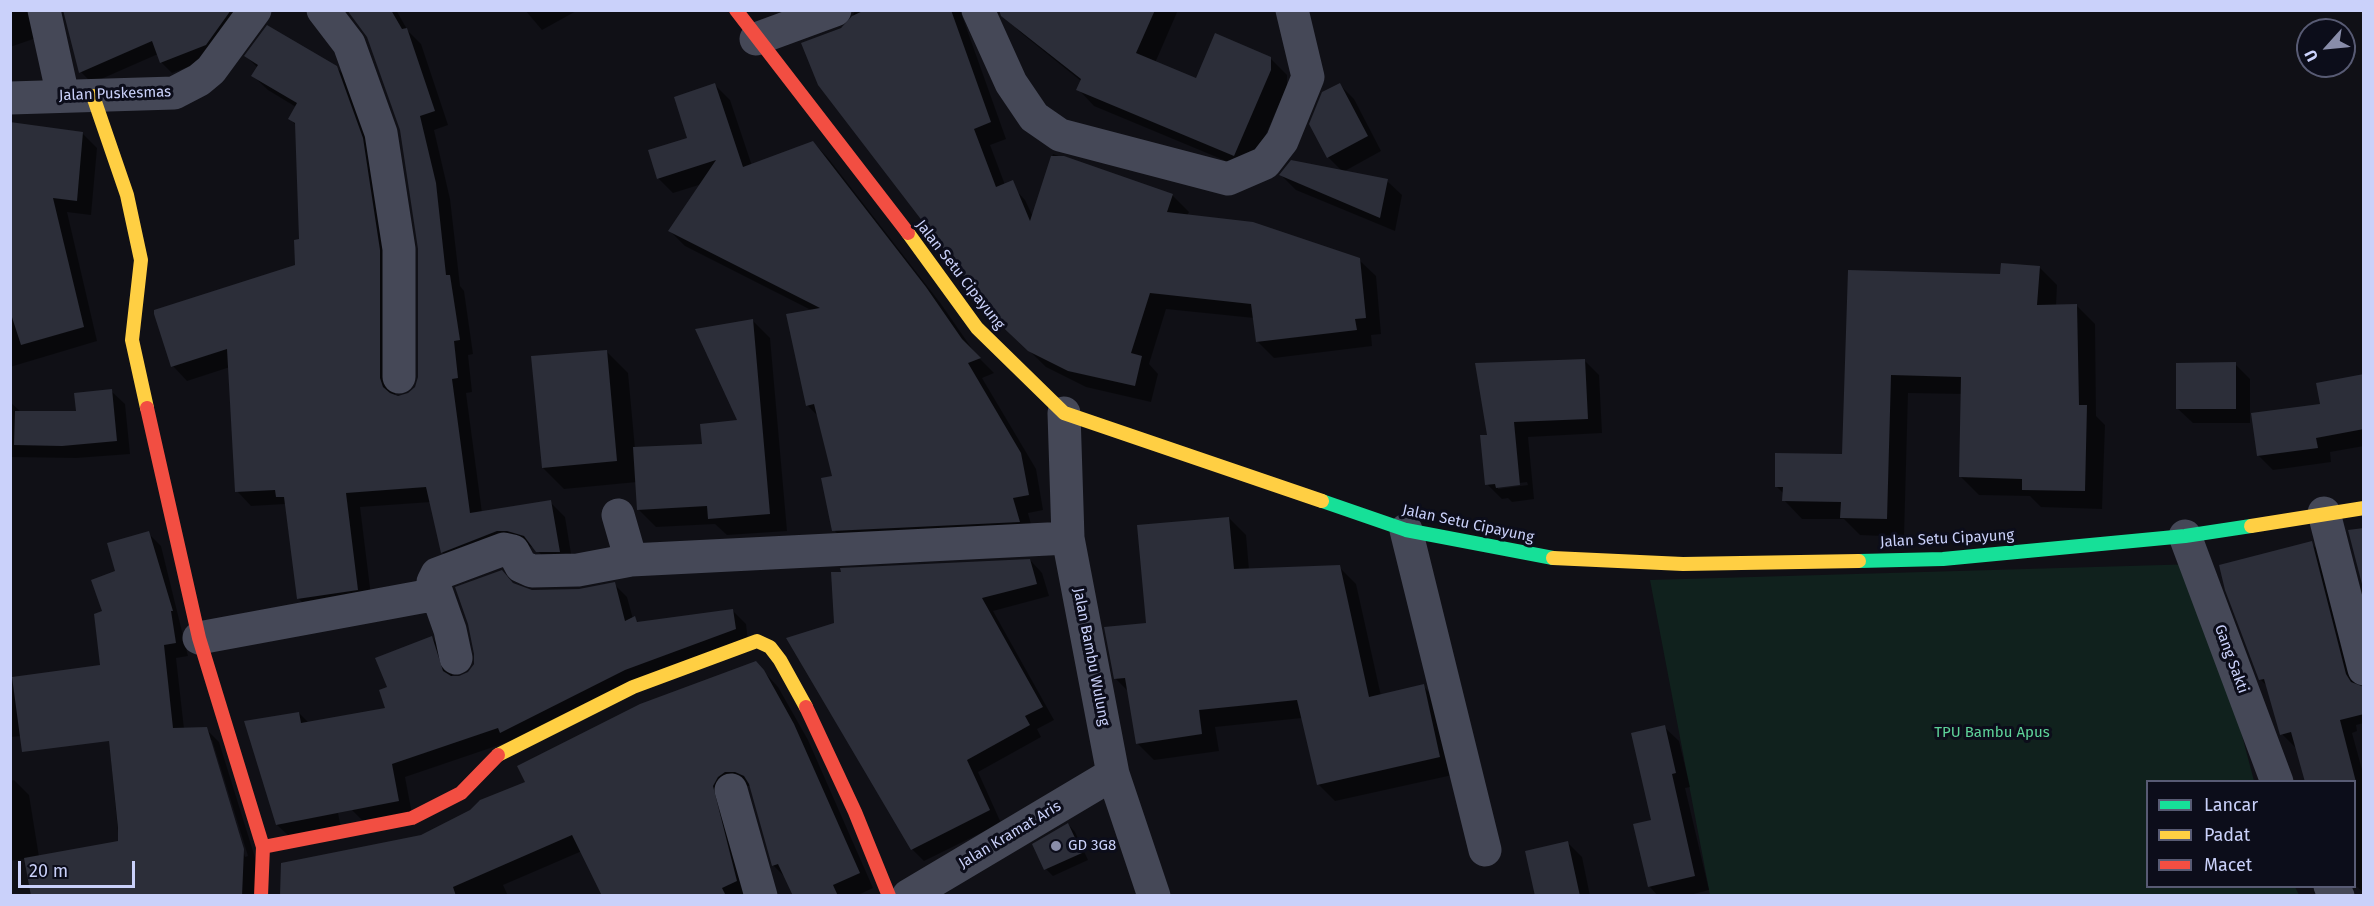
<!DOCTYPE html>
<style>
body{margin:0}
#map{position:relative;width:2374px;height:906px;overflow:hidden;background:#101016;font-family:"Fira Sans",sans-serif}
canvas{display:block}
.frame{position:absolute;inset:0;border:12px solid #cad1fa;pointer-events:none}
.legend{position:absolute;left:2146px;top:780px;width:210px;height:108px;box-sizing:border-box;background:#0c0d1a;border:2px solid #585b74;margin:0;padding:8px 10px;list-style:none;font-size:18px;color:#cad1fa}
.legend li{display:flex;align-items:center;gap:12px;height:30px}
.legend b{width:30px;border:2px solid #585b74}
.north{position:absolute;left:2296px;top:18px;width:60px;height:60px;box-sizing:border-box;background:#0c0d1a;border:2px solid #585b74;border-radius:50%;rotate:243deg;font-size:16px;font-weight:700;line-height:24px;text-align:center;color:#cad1fa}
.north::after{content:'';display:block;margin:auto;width:21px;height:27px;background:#898daa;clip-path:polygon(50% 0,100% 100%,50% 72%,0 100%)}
.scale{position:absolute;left:18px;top:861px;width:117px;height:27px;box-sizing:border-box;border:3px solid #cad1fa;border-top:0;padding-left:8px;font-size:18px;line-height:21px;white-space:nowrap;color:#cad1fa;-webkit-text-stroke:4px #0c0d1a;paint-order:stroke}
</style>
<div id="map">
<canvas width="2374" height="906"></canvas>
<div class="frame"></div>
<ul class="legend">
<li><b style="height:8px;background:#16e098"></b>Lancar</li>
<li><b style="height:8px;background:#ffcf43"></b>Padat</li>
<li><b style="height:8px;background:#f24e42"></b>Macet</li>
</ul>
<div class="north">U</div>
<div class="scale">20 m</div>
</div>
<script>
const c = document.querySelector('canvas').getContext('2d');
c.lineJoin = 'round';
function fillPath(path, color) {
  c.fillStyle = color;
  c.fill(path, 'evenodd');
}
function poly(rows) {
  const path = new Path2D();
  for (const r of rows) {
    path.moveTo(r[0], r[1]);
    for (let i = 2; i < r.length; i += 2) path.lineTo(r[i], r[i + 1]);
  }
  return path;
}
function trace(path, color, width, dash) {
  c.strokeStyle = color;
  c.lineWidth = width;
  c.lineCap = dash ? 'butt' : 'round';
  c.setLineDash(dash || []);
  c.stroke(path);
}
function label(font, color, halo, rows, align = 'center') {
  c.font = font + ' "Fira Sans",sans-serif';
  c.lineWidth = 6;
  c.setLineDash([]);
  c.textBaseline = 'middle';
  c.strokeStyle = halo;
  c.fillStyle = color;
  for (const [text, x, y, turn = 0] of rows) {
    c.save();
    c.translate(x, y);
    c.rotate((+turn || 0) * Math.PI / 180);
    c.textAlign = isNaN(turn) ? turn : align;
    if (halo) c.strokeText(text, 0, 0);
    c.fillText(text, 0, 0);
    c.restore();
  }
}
const green = poly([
 [2197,564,2254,781,2148,782,2148,886,2295,887,2299,895,1710,895,1650,580]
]);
const shadow = poly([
 [10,10,40,10,39,37,10,47],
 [65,10,250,10,217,56,172,73,161,62,158,54,92,83,81,72],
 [348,10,396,10,408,31,421,44,448,125,434,130,450,199,460,286,464,291,473,354,468,355,472,392,466,393,482,513,550,502,565,517,573,566,552,566,535,548,523,544,457,566,442,552,431,502,360,507,372,604,313,613,298,598,285,504,251,506,237,491,230,367,187,381,173,366,297,266,300,241,296,125,290,119,296,107,268,90,253,76,258,68,246,56,336,67,351,82,377,153,394,266,395,396,409,395,417,387,419,377,419,249,401,130,368,37],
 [525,10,578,10,542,30],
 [855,10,960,10,1006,139,990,145,1005,185,1009,183,1025,200,1033,217,1053,154,1172,195,1189,212,1187,216,1359,260,1376,276,1381,334,1371,335,1372,346,1274,358,1257,341,1254,318,1166,309,1149,364,1158,374,1151,402,1086,387,1046,367,993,315,803,43,850,24],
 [1000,10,1178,10,1155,63,1197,80,1270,58,1287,75,1287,86,1250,171,1094,106,1078,89,1081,81,1020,32],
 [1339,84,1354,99,1381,151,1343,172,1328,157],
 [715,85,730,100,752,166,813,142,828,158,941,304,977,356,994,373,982,378,1036,469,1043,510,1028,513,1034,536,849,546,834,530,834,477,819,417,807,405,813,311,685,246,670,231,702,184,673,193,658,178,689,139],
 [10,123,82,133,97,148,91,215,67,212,97,341,10,367],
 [1281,175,1387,181,1402,195,1395,231,1296,190],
 [2039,267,2057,285,2056,306,2077,306,2095,324,2096,416,2105,425,2102,509,2041,507,2030,496,1979,495,1961,477,1963,394,1908,393,1904,537,1860,535,1844,519,1802,519,1784,500,1784,494,1776,486,1843,456,1849,272,2002,276],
 [753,321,770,338,787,531,727,535,715,524,656,527,639,510,637,482,564,489,543,468,607,352,628,373,635,449,703,445,739,422],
 [1584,360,1599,375,1602,433,1528,437,1534,499,1512,502,1508,498,1502,499,1487,484,1489,436],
 [1527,482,1528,485,1498,489,1498,486],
 [2235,364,2250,379,2250,423,2193,423,2178,409],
 [2364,377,2364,446,2330,452,2331,462,2273,470,2258,455],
 [111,391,125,404,130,454,76,458,10,457,10,402,21,412,78,412],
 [1229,518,1246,535,1249,570,1339,567,1356,584,1381,696,1423,686,1440,703,1457,774,1335,801,1318,784,1302,718,1215,727,1219,751,1154,760,1137,743,1129,692,1115,678,1147,624],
 [148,533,161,546,188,656,176,658,184,729,206,729,219,742,257,864,257,896,33,896,25,859,10,861,10,781,14,780,29,795,39,857,119,842,108,729,10,737,10,679,102,667,104,612,117,572],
 [209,740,212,740,248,856,245,857],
 [2311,543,2324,556,2358,688,2364,689,2364,723,2356,725,2357,731,2352,733,2364,777,2364,893,2354,884,2354,782,2295,747,2282,734,2268,687,2260,679],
 [1030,560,1042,573,1049,596,993,611,1054,720,1037,729,1041,737,978,772,1001,823,924,861,912,849,836,624,843,573],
 [614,584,627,597,633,619,640,623,733,611,746,624,748,642,511,741,405,777,412,814,365,823,352,810,338,813,341,828,291,838,277,825,299,713,309,723,387,709,389,688,432,638,445,651,453,678,469,673,515,585,532,591,579,590],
 [756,663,778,687,808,740,873,888,856,896,795,896,786,878,773,865,751,786,740,786,751,896,603,896,582,851,503,885,508,896,388,896,421,836],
 [1664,727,1679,741,1690,787,1685,788,1709,890,1686,896,1658,896,1649,886,1652,821],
 [1068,824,1075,832,1088,860,1053,876,1046,869],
 [1568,843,1582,857,1590,896,1537,896]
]);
const building = poly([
 [63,10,231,10,206,45,160,63,152,41,79,73],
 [347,10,391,10,402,29,407,28,435,111,420,116,436,183,446,275,450,275,460,340,454,341,458,378,452,379,470,513,551,500,560,552,536,552,524,536,507,531,497,531,441,553,426,487,346,493,358,590,297,599,284,497,276,497,275,490,235,492,227,349,171,367,154,314,154,310,295,265,294,240,299,239,295,123,288,119,297,103,251,76,258,65,244,56,267,25,337,66,363,138,380,250,380,378,383,387,390,393,398,396,408,393,415,387,418,377,418,249,400,130,367,37],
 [865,10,951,10,991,122,974,129,996,187,1013,180,1030,221,1051,156,1064,156,1173,194,1167,212,1253,222,1360,258,1366,318,1355,319,1357,330,1256,342,1251,304,1150,293,1131,353,1142,356,1135,386,1068,371,1028,351,991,316,956,265,818,85,801,43,841,28,852,16],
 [999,10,1155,10,1136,53,1196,78,1215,33,1271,57,1271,70,1234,156,1076,90,1081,79,1001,16],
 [715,83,743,167,813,141,926,287,962,339,981,358,968,363,1021,453,1029,495,1013,498,1020,522,832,531,821,478,832,476,814,404,806,406,786,314,820,308,668,231,716,160,657,179,648,150,687,138,674,97],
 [1340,83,1368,136,1327,158,1309,124,1322,92],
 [10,122,83,132,77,201,53,198,84,327,21,345,10,311],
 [1291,160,1388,179,1380,218,1279,175],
 [2001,263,2040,266,2037,305,2077,304,2079,405,2087,405,2085,491,2022,490,2022,479,1959,477,1961,377,1891,375,1887,519,1840,518,1841,502,1782,501,1783,487,1775,487,1775,453,1842,454,1848,270,2000,274],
 [753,319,770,514,708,519,707,506,637,510,633,447,702,444,700,424,737,420,695,329],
 [607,350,617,461,542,468,531,356],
 [1585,359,1588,419,1514,422,1520,485,1496,488,1495,484,1485,485,1480,435,1487,435,1475,363],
 [2236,362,2236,409,2176,409,2176,363],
 [2364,374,2364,429,2316,438,2318,448,2257,456,2251,413,2320,404,2316,383],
 [112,389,117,441,62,446,14,445,15,411,76,411,74,393],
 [1229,517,1234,569,1340,565,1369,697,1424,684,1440,757,1317,785,1297,700,1199,710,1202,734,1136,744,1125,678,1114,679,1104,627,1146,623,1137,525],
 [2364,528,2364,592,2348,530],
 [149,531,173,611,171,611,176,643,164,645,173,728,207,727,244,849,242,896,31,896,24,858,118,841,118,828,109,741,22,752,12,677,100,665,94,614,102,611,91,580,115,571,107,543],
 [2312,541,2346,674,2351,682,2364,687,2364,714,2340,720,2356,782,2305,782,2291,732,2280,735,2264,679,2259,680,2225,590,2219,565],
 [1030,559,1037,584,982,598,1043,707,1025,716,1030,725,967,760,990,810,911,850,786,638,834,623,831,572,841,572,840,568],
 [502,570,513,583,532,590,579,589,615,582,625,621,635,616,637,622,733,609,736,629,625,670,500,733,498,728,392,764,399,801,276,825,244,721,299,712,301,723,385,708,379,690,387,687,375,658,432,636,443,671,451,676,459,676,468,672,474,664,474,654,468,624,455,587],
 [756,661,764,670,794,724,860,873,833,885,838,896,793,896,778,864,772,866,749,784,744,776,735,772,725,772,718,777,713,786,737,881,722,888,726,896,602,896,572,835,453,887,456,896,280,896,281,863,421,835,470,810,480,800,525,782,517,766,640,704],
 [1665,725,1676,773,1672,774,1695,876,1648,887,1633,824,1651,820,1631,733],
 [1068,823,1082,853,1044,870,1032,844],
 [1568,841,1580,896,1535,896,1525,851]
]);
const street = poly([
 [44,10,63,96],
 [323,10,349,44,381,133,399,249,399,377],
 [978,10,1011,83,1034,117,1060,135,1228,179,1265,163,1282,141,1308,77,1292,10],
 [756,39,835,10],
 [10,98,174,93,199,80,211,70,255,10],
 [1064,413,1068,538,1113,774,1154,896],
 [2324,513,2364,669],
 [618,515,631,560,1068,538],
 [1406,530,1485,850],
 [2185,536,2277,782],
 [199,638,437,594],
 [456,658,450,630,433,582,437,574,504,549,513,551,521,566,532,571,578,570,631,560],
 [731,790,761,896],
 [2330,886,2338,896],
 [908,896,1113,774]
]);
const fast = poly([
 [1322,501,1406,530,1553,558],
 [1859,561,1943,559,2185,536,2251,526]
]);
const slow = poly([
 [93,96,127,195,141,260,132,340,147,408],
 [908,233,977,328,1064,413,1322,501],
 [2251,526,2364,508],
 [1553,558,1683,564,1859,561],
 [498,755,633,687,757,641,770,647,780,660,806,707]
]);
const jam = poly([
 [736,10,908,233],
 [147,408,199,638,263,847,261,896],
 [806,707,855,812,889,896],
 [263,847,412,818,461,793,498,755]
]);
const markers = [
 [1056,846,6,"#898daa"]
];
const streetNames = [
 ["Jalan Puskesmas",115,94,-2],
 ["Jalan Setu Cipayung",960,275,52],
 ["Jalan Setu Cipayung",1468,524,12],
 ["Jalan Setu Cipayung",1947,539,-3],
 ["Jalan Bambu Wulung",1091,657,79],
 ["Gang Sakti",2231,659,70],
 ["Jalan Kramat Aris",1010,835,-31]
];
const parkNames = [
 ["TPU Bambu Apus",1992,733]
];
const poiNames = [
 ["GD 3G8",1068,846]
];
fillPath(green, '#10211d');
fillPath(shadow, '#0007');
fillPath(building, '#2c2e39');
trace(street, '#454857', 33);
trace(fast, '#16e098', 14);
trace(slow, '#ffcf43', 14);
trace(jam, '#f24e42', 14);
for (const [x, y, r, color] of markers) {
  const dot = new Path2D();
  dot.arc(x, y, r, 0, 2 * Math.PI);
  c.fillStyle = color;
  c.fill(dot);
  trace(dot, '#0c0d1a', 2);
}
label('15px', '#cad1fa', '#0c0d1a', streetNames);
label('15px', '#5ed399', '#0c0d1a', parkNames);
label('15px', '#cad1fa', '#0c0d1a', poiNames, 'left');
</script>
